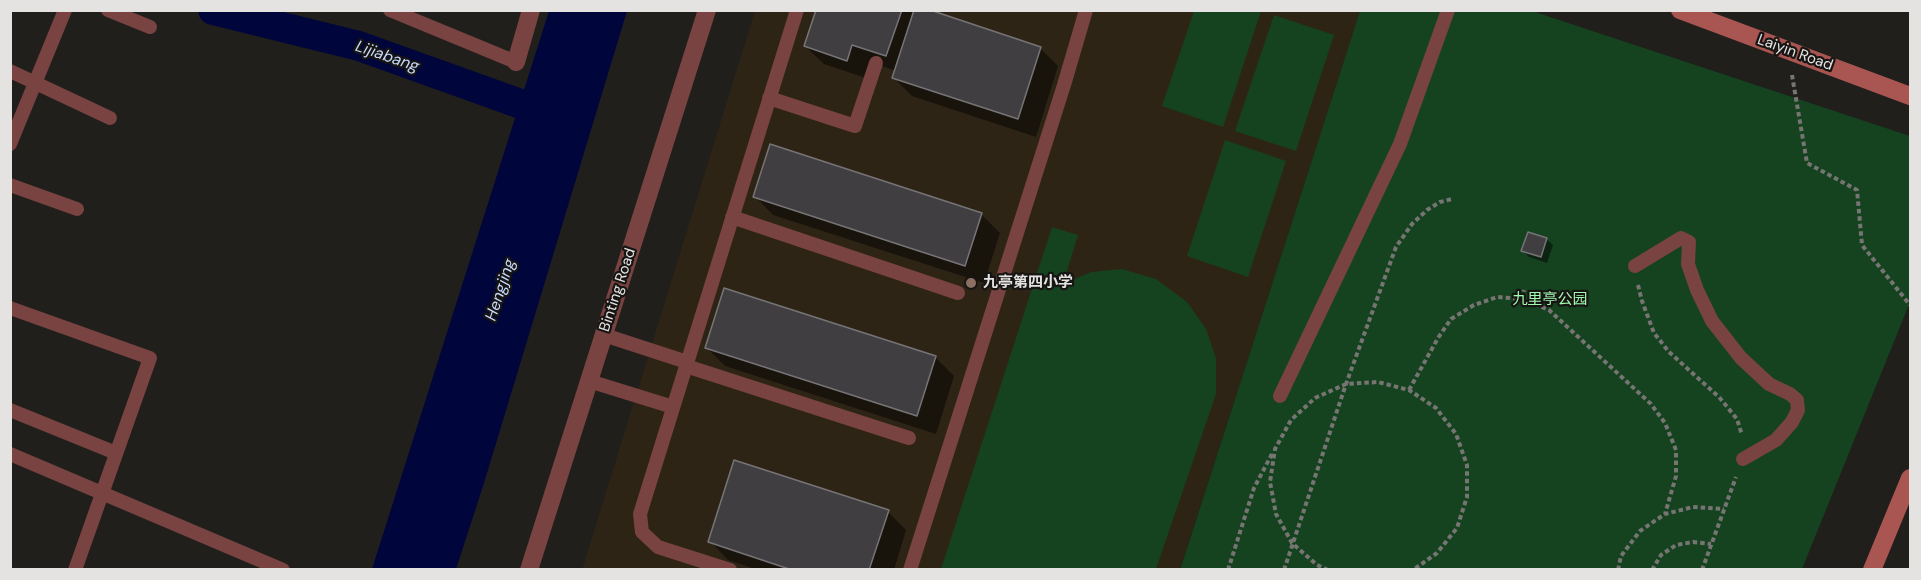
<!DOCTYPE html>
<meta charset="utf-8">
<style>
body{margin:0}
#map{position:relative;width:1921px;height:580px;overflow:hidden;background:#201f1c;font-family:"DM Sans",sans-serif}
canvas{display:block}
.frame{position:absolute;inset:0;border:12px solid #e4e3e1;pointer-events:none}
</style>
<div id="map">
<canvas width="1921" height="580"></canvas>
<div class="frame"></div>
</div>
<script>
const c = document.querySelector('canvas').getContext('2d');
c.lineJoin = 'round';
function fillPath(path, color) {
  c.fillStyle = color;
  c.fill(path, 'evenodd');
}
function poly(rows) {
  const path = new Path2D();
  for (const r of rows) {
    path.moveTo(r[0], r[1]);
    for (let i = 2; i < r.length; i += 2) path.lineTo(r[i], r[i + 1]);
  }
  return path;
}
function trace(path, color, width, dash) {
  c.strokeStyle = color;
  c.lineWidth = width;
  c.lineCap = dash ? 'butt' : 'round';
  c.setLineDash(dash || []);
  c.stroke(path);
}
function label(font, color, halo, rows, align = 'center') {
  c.font = font + ' "DM Sans","Noto Sans SC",sans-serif';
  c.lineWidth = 4.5;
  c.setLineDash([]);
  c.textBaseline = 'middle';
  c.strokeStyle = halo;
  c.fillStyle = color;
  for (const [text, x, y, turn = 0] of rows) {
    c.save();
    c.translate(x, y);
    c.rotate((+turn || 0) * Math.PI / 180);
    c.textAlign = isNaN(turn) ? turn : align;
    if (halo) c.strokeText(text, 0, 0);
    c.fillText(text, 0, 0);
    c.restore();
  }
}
const education = poly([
 [755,11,1360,11,1180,569,582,570]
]);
const green = poly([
 [1194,11,1261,11,1223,127,1162,106],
 [1360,11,1532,11,1910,136,1910,302,1802,569,1180,570],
 [1274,15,1334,35,1296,151,1235,131],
 [1225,140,1286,161,1248,277,1187,256],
 [1052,227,1078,235,1063,284,1091,272,1122,269,1156,279,1187,302,1206,329,1216,358,1216,394,1156,569,941,569]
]);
const water = poly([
 [549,11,627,11,484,483,456,569,372,569]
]);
const shadow = poly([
 [817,10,926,10,1040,48,1058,66,1036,137,912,96,894,78,896,71,871,62,866,78,824,64,805,46],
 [755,196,981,214,1000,233,984,283,773,215],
 [1546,239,1553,245,1547,263,1529,257,1523,251],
 [725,290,936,358,954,376,936,434,725,366,706,347],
 [888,512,906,530,894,570,758,570,728,560,710,541]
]);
const canal = poly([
 [213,10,359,46,557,117]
]);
const building = poly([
 [816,10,902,10,886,56,852,45,847,61,804,46,816,10],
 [914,10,930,10,1041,47,1018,119,892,78,914,10],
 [770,144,982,213,965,266,753,197,770,144],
 [1528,232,1547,238,1541,257,1521,251,1528,232],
 [724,288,936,356,917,416,705,348,724,288],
 [734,460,889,510,869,570,792,570,708,542,734,460]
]);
const path = poly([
 [1792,75,1807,163,1857,190,1862,245,1910,305],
 [1638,285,1642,301,1654,333,1669,352,1719,397,1737,419,1742,435],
 [1522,299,1524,290],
 [1409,390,1438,338,1451,319,1474,305,1497,297,1522,299,1549,310,1651,404,1665,423,1676,450,1676,476,1665,514],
 [1228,570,1254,488,1273,452],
 [1284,570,1346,384,1396,247,1412,224,1427,210,1440,202,1452,199],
 [1328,570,1317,565,1292,543,1276,514,1270,482,1275,449,1291,420,1315,398,1346,384,1378,382,1409,390,1436,408,1456,434,1467,465,1467,497,1457,528,1437,553,1413,570],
 [1618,570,1621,556,1640,531,1665,514,1693,507,1724,509],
 [1652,570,1661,555,1676,545,1693,542,1711,544],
 [1702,570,1736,477]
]);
const lane = poly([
 [108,10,150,27],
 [390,10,516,62],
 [10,71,110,118],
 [769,98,855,126,876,63],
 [10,144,65,10],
 [10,185,77,209],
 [732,217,958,293],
 [1635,266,1681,238,1689,242,1688,264,1697,290,1712,321,1741,358,1769,384,1790,394,1797,400,1798,410,1792,422,1776,440,1743,459],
 [10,308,150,358,75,570],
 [604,335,687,362],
 [686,366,909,438],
 [589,381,673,407],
 [1280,396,1400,144,1448,10],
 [10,410,116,453],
 [10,454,283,570],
 [730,570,658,547,642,532,640,514,797,10],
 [910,570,1064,85,1086,10]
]);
const street = poly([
 [516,62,531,10],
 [529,570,707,10]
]);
const secondary = poly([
 [1680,10,1910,96],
 [1872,570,1910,478]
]);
const markers = [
 [971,283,6,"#8d6e63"]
];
const streetNames = [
 ["Laiyin Road",1795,53,20],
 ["Binting Road",618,290,-72]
];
const poiNames = [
 ["九亭第四小学",983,283]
];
const parkNames = [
 ["九里亭公园",1550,300]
];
const waterNames = [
 ["Lijiabang",387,57,19],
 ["Hengjing",501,290,-72]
];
fillPath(education, '#2e2415');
fillPath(green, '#15421f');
fillPath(water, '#00053c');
fillPath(shadow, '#0007');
trace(canal, '#00053c', 30);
fillPath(building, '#403e40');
trace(building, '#767476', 1.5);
trace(path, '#767573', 4, [4.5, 3]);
trace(lane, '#784340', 14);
trace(street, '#784340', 18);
trace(secondary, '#a95551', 18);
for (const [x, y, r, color] of markers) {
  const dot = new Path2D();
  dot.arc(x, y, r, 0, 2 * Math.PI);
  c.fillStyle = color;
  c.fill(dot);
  trace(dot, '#171513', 2);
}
label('15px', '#e4e3e1', '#171513', streetNames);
label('bold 15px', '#e4e3e1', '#171513', poiNames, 'left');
label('15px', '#a1faae', '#171513', parkNames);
label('italic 16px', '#c7dafe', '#171513', waterNames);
</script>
